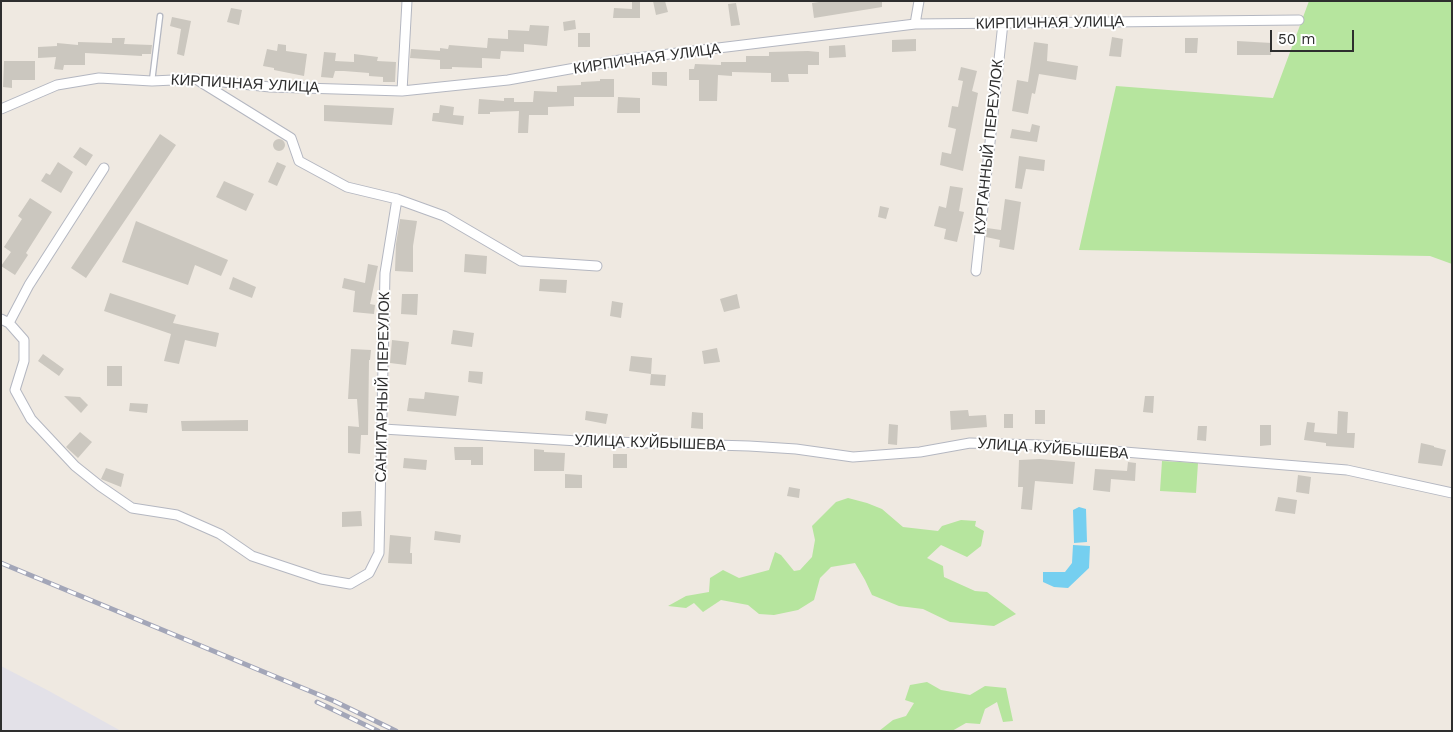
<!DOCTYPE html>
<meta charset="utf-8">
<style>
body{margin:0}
#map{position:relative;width:1453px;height:732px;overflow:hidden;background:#efe9e1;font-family:"Work Sans",sans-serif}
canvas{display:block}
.frame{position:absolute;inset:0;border:2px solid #2e2e2e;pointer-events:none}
.scale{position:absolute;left:1270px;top:30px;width:84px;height:22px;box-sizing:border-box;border:2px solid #2e2e2e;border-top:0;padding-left:6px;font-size:15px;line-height:18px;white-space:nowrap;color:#2e2e2e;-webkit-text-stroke:4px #fff;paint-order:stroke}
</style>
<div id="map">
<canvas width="1453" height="732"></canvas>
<div class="frame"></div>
<div class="scale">50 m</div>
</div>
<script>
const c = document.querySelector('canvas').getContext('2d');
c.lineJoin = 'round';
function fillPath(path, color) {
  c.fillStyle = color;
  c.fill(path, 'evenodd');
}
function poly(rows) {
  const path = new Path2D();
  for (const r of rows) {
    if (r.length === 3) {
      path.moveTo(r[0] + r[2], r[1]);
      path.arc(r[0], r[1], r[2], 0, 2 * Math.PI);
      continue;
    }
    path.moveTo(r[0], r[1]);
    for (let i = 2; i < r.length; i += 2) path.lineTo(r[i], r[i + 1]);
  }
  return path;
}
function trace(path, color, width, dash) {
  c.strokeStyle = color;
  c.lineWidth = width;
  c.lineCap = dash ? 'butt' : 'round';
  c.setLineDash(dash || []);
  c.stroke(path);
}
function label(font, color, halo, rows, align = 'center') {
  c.font = font + ' "Work Sans",sans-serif';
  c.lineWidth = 4;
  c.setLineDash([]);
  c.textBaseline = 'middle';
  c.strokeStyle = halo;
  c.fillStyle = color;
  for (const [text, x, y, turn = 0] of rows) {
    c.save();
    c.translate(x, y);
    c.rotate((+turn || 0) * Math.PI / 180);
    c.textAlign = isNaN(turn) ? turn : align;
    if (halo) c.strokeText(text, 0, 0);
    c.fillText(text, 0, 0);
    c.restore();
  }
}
const industrial = poly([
 [1,666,49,691,121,731,1,731]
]);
const green = poly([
 [1309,1,1452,1,1452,264,1430,256,1079,250,1116,86,1273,98],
 [1162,461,1198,463,1196,493,1160,491],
 [848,498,867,503,882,509,903,527,938,531,942,526,961,520,976,521,975,526,984,531,981,546,967,557,941,545,927,558,943,566,944,577,975,591,987,592,1016,614,994,626,950,622,923,609,899,606,872,595,865,580,855,563,831,567,820,578,814,600,798,610,774,615,759,614,748,605,721,600,703,612,694,603,686,608,668,606,686,596,709,592,710,578,723,570,739,578,769,570,775,552,781,555,794,571,800,570,812,557,815,540,812,526,836,502],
 [927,682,941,690,970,695,985,686,1006,688,1013,721,1003,722,997,702,985,709,980,724,966,723,952,731,879,731,893,720,906,716,914,703,905,700,910,685]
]);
const water = poly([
 [1079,507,1086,509,1087,542,1074,543,1073,510],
 [1073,545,1090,546,1089,568,1068,588,1054,587,1043,582,1043,572,1065,572,1072,563]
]);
const building = poly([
 [632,1,640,1,640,18,613,18,614,8,632,9],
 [653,1,665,1,668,12,656,15],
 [826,1,882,1,882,7,814,18,812,3],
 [736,3,740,25,731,26,728,4],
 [231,8,242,10,239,25,227,22],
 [172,17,191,21,184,56,177,54,181,29,170,26],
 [575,20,576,29,564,31,563,22],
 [530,25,549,26,547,46,524,44,524,52,501,51,500,59,482,58,482,68,452,67,452,69,440,69,440,60,410,58,411,49,440,51,440,48,448,49,449,45,487,48,488,38,508,39,508,30,529,31],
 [578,33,590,33,590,47,578,47],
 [1112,37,1123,39,1121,57,1109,56],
 [112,38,125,38,124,44,152,45,151,54,142,54,142,56,85,53,85,65,64,65,63,70,54,69,56,57,38,58,38,47,57,46,57,43,78,45,78,42,112,43],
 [1185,38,1198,38,1197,53,1185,53],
 [916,39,916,51,892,52,892,40],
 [1237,41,1272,43,1271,55,1237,55],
 [1034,42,1048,44,1047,61,1078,66,1076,80,1039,74,1035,94,1032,93,1028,114,1012,111,1017,80,1028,82],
 [278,44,286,45,286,51,307,54,304,76,274,70,274,68,263,66,267,49,277,51],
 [845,45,846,57,829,58,829,46],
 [808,51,819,52,819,65,808,65,808,74,788,74,789,82,771,82,771,73,732,72,732,76,718,75,717,101,699,101,699,80,689,80,689,69,694,69,695,64,721,65,721,62,746,62,746,56,769,56,769,52],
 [324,52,336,53,335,61,354,62,354,54,378,57,377,61,396,62,395,82,383,82,383,77,369,76,369,73,344,71,335,71,333,78,321,77],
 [4,61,35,61,35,80,12,80,12,88,3,87],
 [961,67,977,71,972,91,978,93,963,171,940,165,942,152,951,154,956,129,948,127,952,106,958,107,963,81,958,80],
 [652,72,667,72,667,86,652,85],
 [600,79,614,79,614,97,574,97,574,106,548,107,548,115,529,115,528,133,518,133,519,111,490,112,490,114,478,114,479,99,504,101,504,98,514,98,514,102,533,102,534,91,557,92,557,86,581,85,581,82,600,81],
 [618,97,640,98,640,113,617,113],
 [324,105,394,108,392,125,324,121],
 [440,105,454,107,453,115,464,116,463,125,432,121,433,113,439,113],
 [1032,124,1040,126,1037,142,1010,138,1012,129,1030,132],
 [160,134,176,145,86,278,71,268],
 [279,145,6],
 [80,147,93,155,86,166,73,157],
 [1019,156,1045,160,1044,171,1026,169,1022,189,1015,188],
 [58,162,73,172,61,193,41,181,46,173,50,175],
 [277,162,286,166,277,186,268,182],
 [224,181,254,194,246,211,216,197],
 [950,186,963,188,959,211,964,212,957,242,944,239,946,229,934,226,939,206,946,208],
 [30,198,52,212,26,253,28,255,15,275,1,266,11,252,4,247,22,219,18,216],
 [1005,199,1021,202,1014,250,999,247,1000,240,986,237,987,228,1001,230],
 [880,206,889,208,886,219,878,217],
 [400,219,417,221,413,246,413,272,395,271,396,244],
 [136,221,228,260,221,276,195,265,188,285,122,262],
 [465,254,487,256,486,274,464,272],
 [368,264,378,266,370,304,375,305,374,314,353,312,355,291,342,288,344,278,365,283],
 [233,277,256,287,252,298,229,289],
 [540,279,567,280,566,293,539,291],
 [110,293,176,315,173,323,219,333,216,347,185,340,179,364,164,361,171,334,104,311],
 [402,294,418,294,417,315,401,314],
 [737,294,740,308,724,312,720,299],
 [612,301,623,303,621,318,610,316],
 [453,330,474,333,472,347,451,344],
 [392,340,409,342,406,365,390,363],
 [717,348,720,362,704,364,702,351],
 [351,349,371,350,370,360,369,360,368,435,361,435,360,454,348,453,348,426,359,427,357,399,348,399],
 [43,354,64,369,59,376,38,361],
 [631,356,652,358,651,374,629,371],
 [107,366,122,366,122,386,107,386],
 [469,371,483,372,482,384,468,382],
 [651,374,666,375,665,386,650,385],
 [425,392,459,396,456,416,407,411,409,398,424,399],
 [64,396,80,397,88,405,81,413],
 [1145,396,1154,396,1153,413,1143,412],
 [130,403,148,404,147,413,129,411],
 [968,410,969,416,986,415,987,427,951,430,950,411],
 [1035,410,1045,410,1045,424,1035,424],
 [586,411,608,414,606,424,585,420],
 [1338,411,1348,412,1347,433,1355,433,1354,448,1326,446,1326,443,1304,440,1307,422,1315,423,1314,432,1337,434],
 [692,412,703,413,703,429,691,428],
 [1004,414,1013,414,1013,428,1004,428],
 [248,420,248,431,182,431,181,421],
 [889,424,898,425,897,445,888,444],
 [1260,425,1271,425,1271,445,1260,446],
 [1198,426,1207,426,1206,441,1197,440],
 [80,432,92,442,78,458,66,447],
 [1421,443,1434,446,1434,447,1446,450,1442,466,1418,463],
 [454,447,483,447,483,465,471,465,471,460,455,460],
 [534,449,544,450,544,452,565,453,564,471,534,471],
 [613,454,627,454,627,468,613,468],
 [404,458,427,460,426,470,403,468],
 [1040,459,1075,462,1073,484,1035,481,1032,510,1021,509,1023,487,1018,487,1019,460],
 [1128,462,1136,463,1135,481,1111,479,1110,492,1093,490,1095,469,1127,471],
 [106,468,124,474,121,487,101,479],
 [565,474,582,475,582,488,565,488],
 [1298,475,1311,477,1309,494,1296,492],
 [789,487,800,489,799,498,787,496],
 [1278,497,1297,500,1295,514,1275,511],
 [361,511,362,526,342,527,342,512],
 [435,531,461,535,460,543,434,540],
 [390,535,411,537,410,553,412,553,412,564,388,563]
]);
const lane = poly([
 [152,81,160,16]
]);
const street = poly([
 [915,24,919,1],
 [199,81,291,138,299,161,347,187,397,199,444,216,521,261,597,266],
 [402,91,407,1],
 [1,109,57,85,99,78,152,81,195,79,270,87,402,91,508,80,620,60,915,24,1299,20],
 [976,271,1003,23],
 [1,319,9,323,24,340,24,361,15,390,31,419,75,466,100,486,132,508,177,515,220,534,252,556,321,579,350,584,369,573,379,553,385,273,397,199],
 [9,323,29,285,104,168],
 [383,429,578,441,749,446,796,449,853,457,920,452,970,443,1038,445,1347,470,1452,493]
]);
const rail = poly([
 [1,563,334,701,396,731],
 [317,702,378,731]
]);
const streetNames = [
 ["КИРПИЧНАЯ УЛИЦА",1050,23,-1],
 ["КИРПИЧНАЯ УЛИЦА",647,59,-8],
 ["КИРПИЧНАЯ УЛИЦА",245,84,3],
 ["КУРГАННЫЙ ПЕРЕУЛОК",989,147,-84],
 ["САНИТАРНЫЙ ПЕРЕУЛОК",383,387,-89],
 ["УЛИЦА КУЙБЫШЕВА",650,443,2],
 ["УЛИЦА КУЙБЫШЕВА",1053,449,4]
];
fillPath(industrial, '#e3e1e8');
fillPath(green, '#b6e59e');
fillPath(water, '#75cff0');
fillPath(building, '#cbc7bf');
trace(lane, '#b4b7c1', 7);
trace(street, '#b4b7c1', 11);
trace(lane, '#fff', 4.5);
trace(street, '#fff', 9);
trace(rail, '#a3a6b8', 5);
trace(rail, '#fff', 3, [9]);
label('15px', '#2e2e2e', '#fff', streetNames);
</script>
